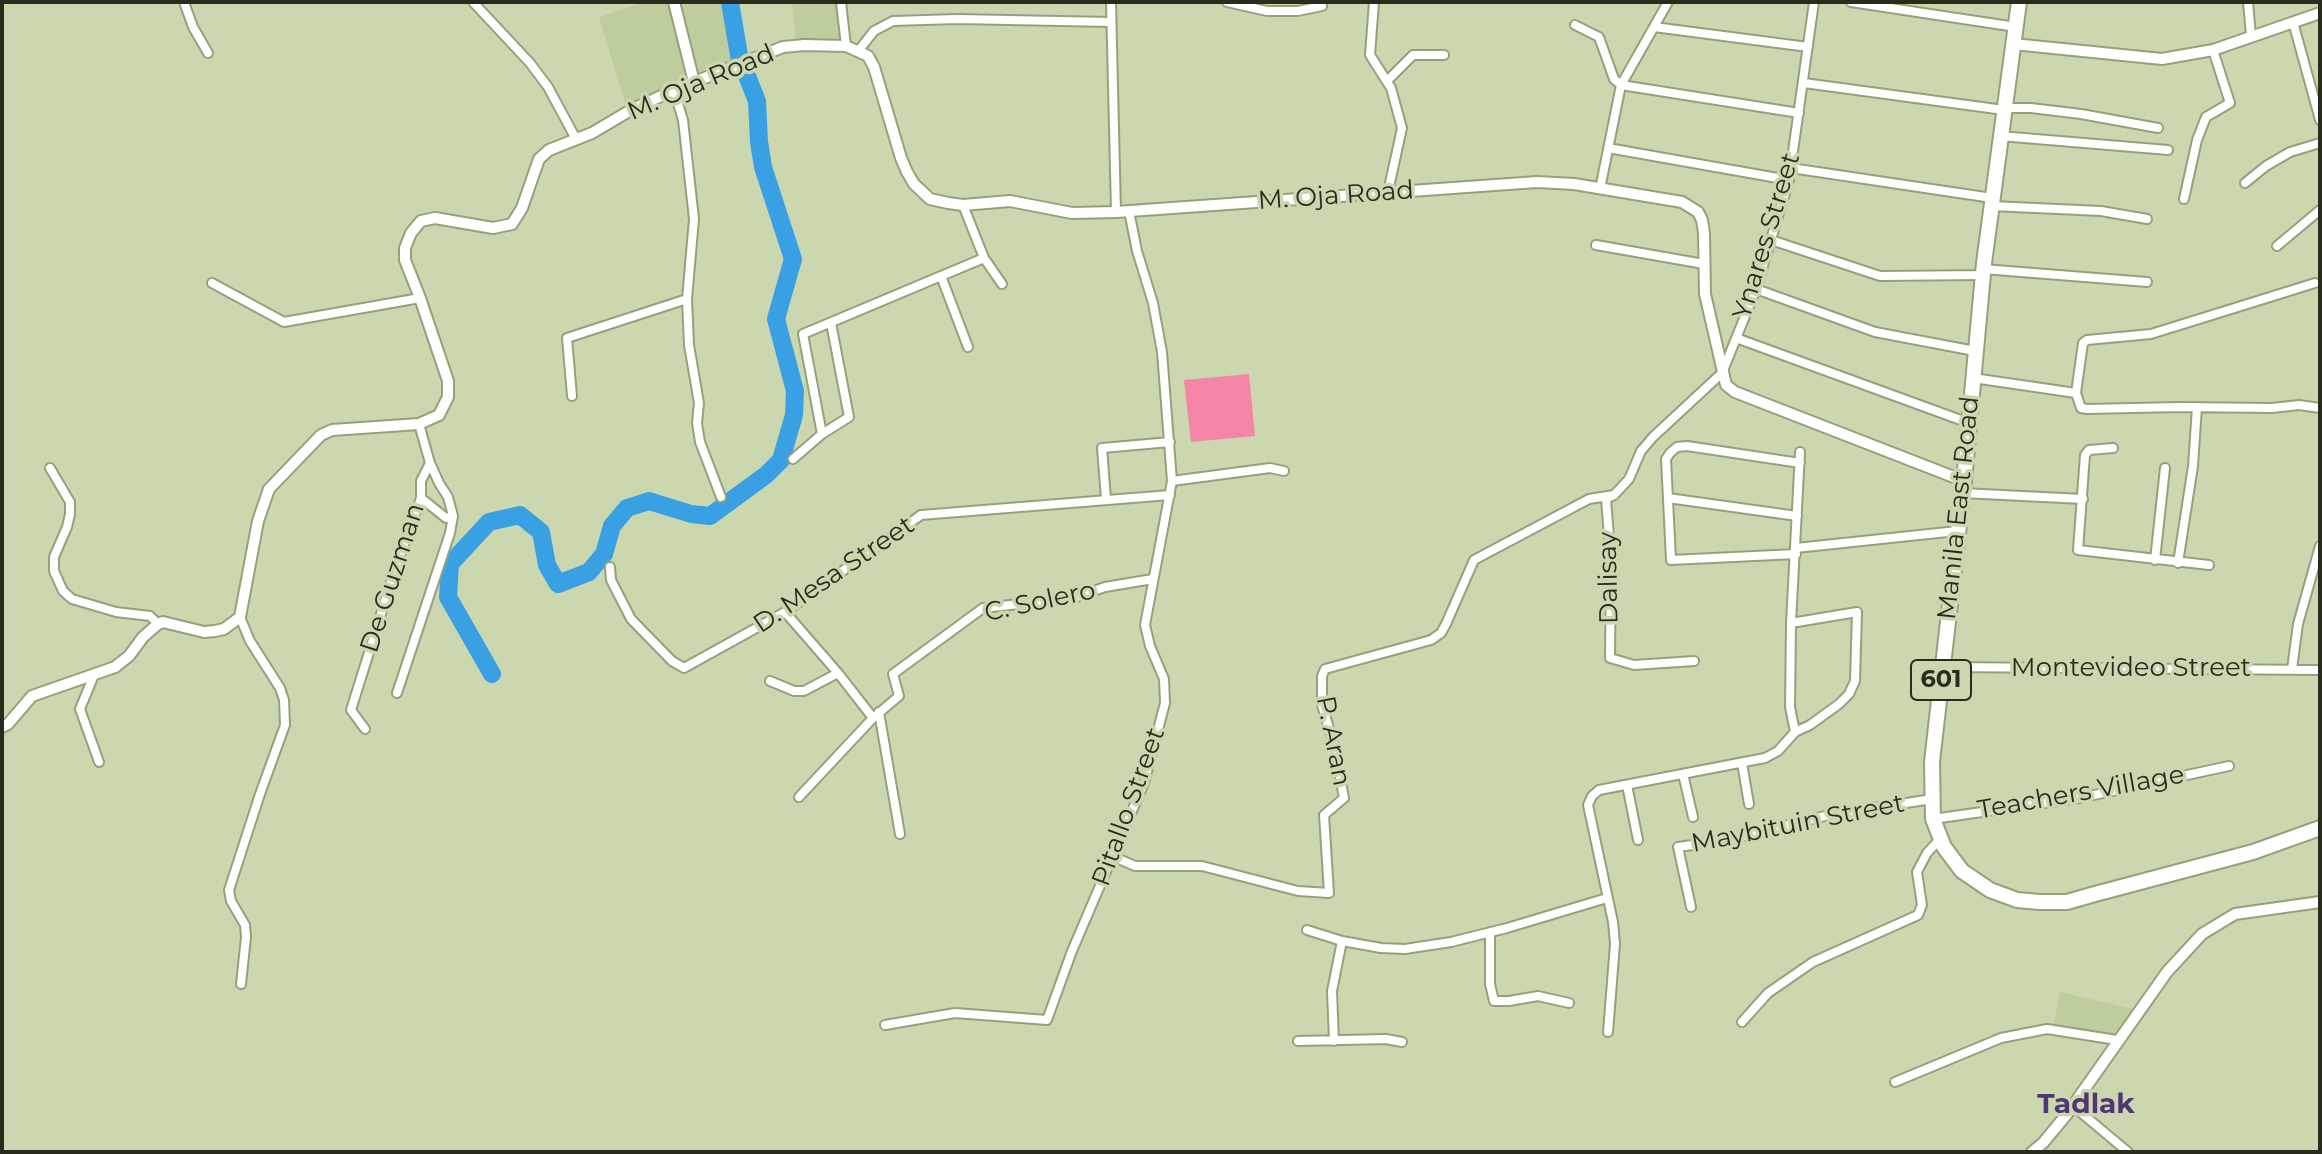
<!DOCTYPE html>
<style>
body{margin:0}
#map{position:relative;width:2322px;height:1154px;overflow:hidden;background:#cbd7af;font-family:Montserrat,sans-serif}
canvas{display:block}
.frame{position:absolute;inset:0;border:4px solid #272c1c;pointer-events:none}
</style>
<div id="map">
<canvas width="2322" height="1154"></canvas>
<div class="frame"></div>
</div>
<script>
const c = document.querySelector('canvas').getContext('2d');
c.lineJoin = 'round';
function fillPath(path, color) {
  c.fillStyle = color;
  c.fill(path, 'evenodd');
}
function poly(rows) {
  const path = new Path2D();
  for (const r of rows) {
    path.moveTo(r[0], r[1]);
    for (let i = 2; i < r.length; i += 2) path.lineTo(r[i], r[i + 1]);
  }
  return path;
}
function trace(path, color, width, dash) {
  c.strokeStyle = color;
  c.lineWidth = width;
  c.lineCap = dash ? 'butt' : 'round';
  c.setLineDash(dash || []);
  c.stroke(path);
}
function label(font, color, halo, rows, align = 'center') {
  c.font = font + ' Montserrat,sans-serif';
  c.lineWidth = 7;
  c.setLineDash([]);
  c.textBaseline = 'middle';
  c.strokeStyle = halo;
  c.fillStyle = color;
  for (const [text, x, y, turn = 0] of rows) {
    c.save();
    c.translate(x, y);
    c.rotate((+turn || 0) * Math.PI / 180);
    c.textAlign = isNaN(turn) ? turn : align;
    if (halo) c.strokeText(text, 0, 0);
    c.fillText(text, 0, 0);
    c.restore();
  }
}
const built = poly([
 [645,2,668,2,687,80,626,106,599,17],
 [679,2,724,2,734,62,696,73],
 [792,2,837,2,842,40,796,40],
 [2060,992,2137,1010,2113,1038,2053,1028]
]);
const green = poly([
 [1249,374,1255,436,1191,442,1184,380]
]);
const river = poly([
 [730,2,740,61],
 [492,674,448,597,450,564,489,522,520,515,541,532,547,565,558,584,589,572,604,554,612,526,627,508,649,501,691,514,710,516,766,475,781,460,794,415,795,391,776,319,793,259,763,167,759,142,757,101,743,66]
]);
const minor = poly([
 [184,2,193,27,208,53],
 [473,2,530,63,548,87,576,139],
 [841,2,846,46],
 [1111,2,1116,212],
 [1227,2,1267,11,1298,11,1322,6],
 [1374,2,1370,55,1391,88,1402,128,1388,192],
 [1851,2,2016,27],
 [2248,2,2251,36],
 [2293,22,2320,120],
 [1575,25,1599,37,1614,79,1621,85,1799,113],
 [1654,27,1808,47],
 [859,50,874,31,893,21,957,19,1111,22],
 [1387,81,1413,55,1444,55],
 [1804,83,2004,110],
 [674,90,683,120,694,219,687,299,689,345,699,403,697,423,700,442,721,497],
 [2005,108,2031,108,2081,114,2158,128],
 [2000,136,2168,150],
 [1608,148,1789,180],
 [1791,168,1992,198],
 [2245,183,2266,166,2290,152,2320,143],
 [1600,189,1621,85,1668,2],
 [2184,199,2197,140,2206,117,2230,103,2213,50],
 [963,205,984,258,1002,284],
 [1991,206,2101,211,2147,219],
 [1771,240,1880,276,1983,275],
 [1596,245,1704,264],
 [2277,246,2320,210],
 [1983,269,2147,282],
 [941,276,968,347],
 [212,283,284,322,420,298],
 [1756,289,1875,332,1975,351],
 [1736,338,1969,423],
 [1973,378,2076,393,2081,408,2087,409,2179,407,2272,408,2299,405,2320,408],
 [2076,393,2083,343,2087,340,2151,334,2315,283],
 [572,396,567,338,687,299],
 [822,434,803,334,984,258],
 [2113,448,2089,450,2085,455,2078,550,2209,565],
 [793,459,822,434,849,417,831,323],
 [50,468,70,502,70,514,67,527,54,557,54,571,63,591,72,599,116,612,150,616,158,624],
 [1172,481,1270,468,1284,471],
 [1962,493,2083,499],
 [421,498,446,518,453,516],
 [1668,498,1797,516],
 [1106,499,1102,448,1170,442],
 [1796,548,1957,531],
 [1796,554,1671,560,1666,459,1670,453,1677,447,1687,446,1800,463],
 [2155,560,2165,468],
 [2178,563,2193,466,2197,407],
 [610,567,611,580,631,619,672,661,684,668,785,612,921,515,1170,495],
 [785,612,838,673],
 [240,617,250,641,280,688,284,700,285,725,260,794,229,890,231,901,245,925,246,937,241,984],
 [1694,661,1634,665,1610,658,1611,562,1606,499,1614,495,1629,479,1641,451,1653,437,1722,373,1756,289,1789,180,1814,2],
 [1942,667,2320,670],
 [2292,669,2298,624,2320,546],
 [94,675,80,709,99,762],
 [770,681,794,691,804,691,838,673,873,718,899,696,893,674,983,608,1074,598,1105,587,1153,579],
 [397,693,450,533,453,516,448,497,439,483,430,463],
 [879,712,900,834],
 [365,729,351,710,395,569,421,498,421,481,430,463,419,424],
 [1795,732,1790,707,1791,623,1800,452],
 [1742,763,1749,804],
 [1683,774,1693,817],
 [1627,785,1638,840],
 [799,797,873,718],
 [1933,819,2080,798,2229,766],
 [1114,857,1135,866,1202,866,1298,891,1329,893,1324,815,1344,798,1334,745,1322,705,1322,676,1325,669,1431,640,1441,633,1446,624,1474,560,1589,499,1614,495],
 [1691,907,1678,847,1727,840,1829,815,1932,799],
 [1307,930,1342,941,1381,948,1405,949,1451,942,1507,928,1607,898],
 [1490,932,1490,984,1494,1001,1509,1001,1538,996,1569,1003],
 [1742,1022,1768,993,1813,962,1918,915,1922,905,1917,872,1927,853,1941,838],
 [885,1025,955,1013,1047,1020,1072,951,1144,783,1165,703,1164,679,1150,646,1145,625,1172,481,1162,352,1153,303,1137,251,1129,211],
 [1608,1032,1615,944,1613,922,1588,805,1592,796,1599,790,1765,758,1778,751,1795,732,1810,725,1839,704,1849,694,1855,681,1857,612,1791,623],
 [1298,1041,1386,1039,1402,1042],
 [1334,1041,1332,991,1342,941],
 [1895,1082,2001,1038,2047,1029,2117,1040],
 [2073,1106,2128,1152]
]);
const tertiary = poly([
 [674,2,694,82],
 [2013,44,2162,59,2213,50,2320,13],
 [2,727,8,724,32,696,115,667,129,656,143,637,158,624,163,622,204,632,215,631,224,629,240,617,258,521,269,489,321,435,332,430,419,424,439,415,448,397,448,381,420,298,405,260,405,248,411,233,421,221,435,218,493,228,512,224,522,208,539,159,549,150,592,133,631,110,674,90,783,47,804,45,846,46,868,56,874,67,901,158,907,172,914,184,930,199,948,203,963,205,1010,201,1072,213,1116,212,1537,182,1574,184,1682,202,1698,212,1702,220,1704,233,1705,294,1726,385,1735,392,1964,481],
 [2032,1152,2043,1143,2067,1114,2167,972,2202,934,2235,914,2320,902]
]);
const primary = poly([
 [2019,2,1984,263,1964,481,1932,762,1933,819,1944,847,1962,871,1990,890,2017,900,2040,902,2067,902,2095,894,2253,852,2320,828]
]);
const shields = [
 [1941,680,60]
];
const shieldNames = [
 ["601",1941,680]
];
const streetNames = [
 ["M. Oja Road",701,83,-23],
 ["M. Oja Road",1336,196,-4],
 ["Ynares Street",1767,236,-73],
 ["Manila East Road",1959,508,-84],
 ["D. Mesa Street",834,575,-34],
 ["De Guzman",393,578,-72],
 ["Dalisay",1609,578,-91],
 ["C. Solero",1040,602,-12],
 ["Montevideo Street",2131,668],
 ["P. Aran",1333,741,79],
 ["Teachers Village",2081,793,-10],
 ["Pitallo Street",1129,807,-70],
 ["Maybituin Street",1798,824,-11]
];
const neighbourhoodNames = [
 ["Tadlak",2086,1105]
];
fillPath(built, '#becd9d');
fillPath(green, '#f485a7');
trace(river, '#39a1e3', 18);
trace(minor, '#95a17a', 12);
trace(tertiary, '#95a17a', 14);
trace(primary, '#95a17a', 18);
trace(minor, '#fff', 8);
trace(tertiary, '#fff', 10);
trace(primary, '#fff', 14);
for (const [x, y, w] of shields) {
  const box = new Path2D();
  box.roundRect(x - w / 2, y - 20, w, 40, 6);
  c.fillStyle = '#cbd7af';
  c.fill(box);
  trace(box, '#272c1c', 2);
}
label('bold 24px', '#272c1c', null, shieldNames);
label('26px', '#272c1c', '#cbd7af', streetNames);
label('bold 28px', '#503773', '#cbd7af', neighbourhoodNames);
</script>
